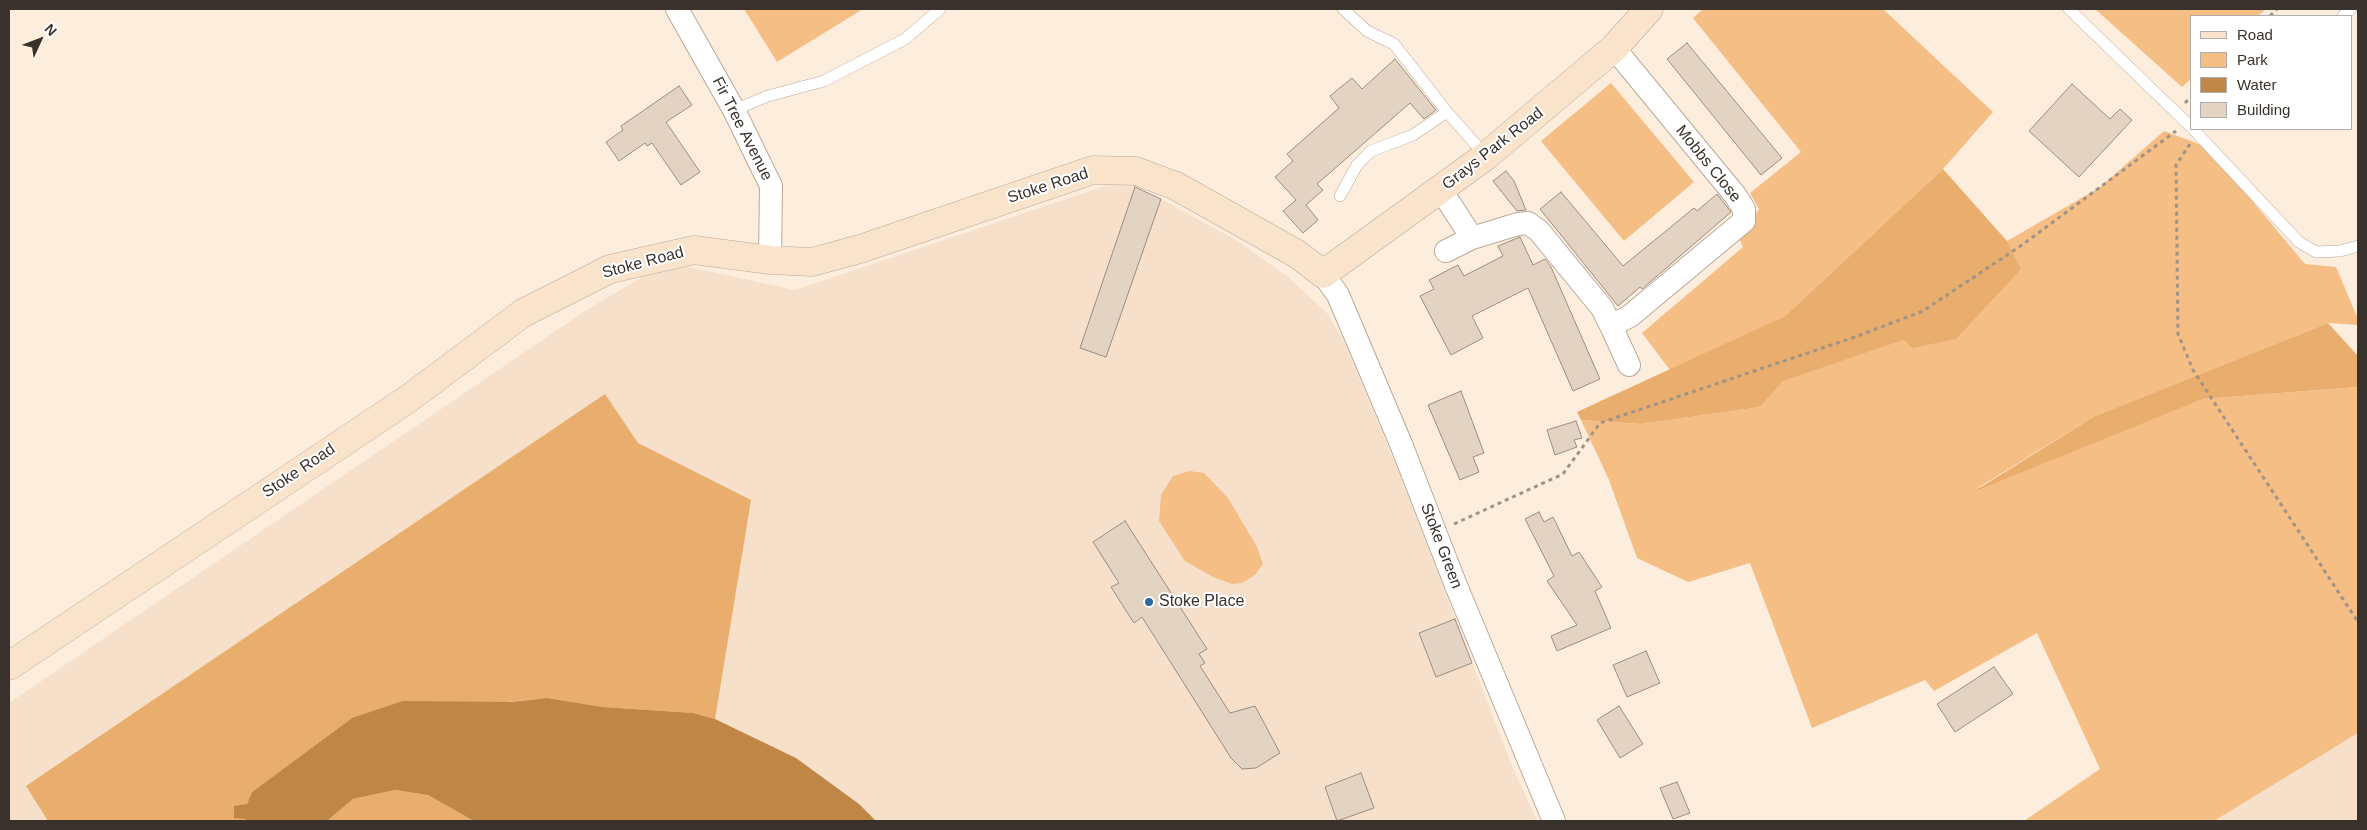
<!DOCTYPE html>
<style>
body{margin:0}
#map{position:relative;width:2367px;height:830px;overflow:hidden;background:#fdeddd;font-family:Arial,sans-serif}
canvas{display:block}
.frame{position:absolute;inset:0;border:10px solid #39322c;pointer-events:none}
.legend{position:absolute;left:2190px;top:15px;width:162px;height:115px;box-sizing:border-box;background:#fff;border:1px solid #b0adab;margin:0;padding:6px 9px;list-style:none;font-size:15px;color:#39322c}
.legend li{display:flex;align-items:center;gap:10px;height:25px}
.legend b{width:25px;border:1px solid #b0adab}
.north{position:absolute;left:15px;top:15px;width:50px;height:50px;-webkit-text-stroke:4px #fff;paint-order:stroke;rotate:47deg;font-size:14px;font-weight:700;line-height:20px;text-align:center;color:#39322c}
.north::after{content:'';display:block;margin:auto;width:18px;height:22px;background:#39322c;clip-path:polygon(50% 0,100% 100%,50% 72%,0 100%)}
</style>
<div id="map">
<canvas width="2367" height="830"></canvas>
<div class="frame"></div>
<ul class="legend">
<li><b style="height:6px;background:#f9e3ca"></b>Road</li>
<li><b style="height:14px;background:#f5be84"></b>Park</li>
<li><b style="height:14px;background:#bf8645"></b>Water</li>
<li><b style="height:14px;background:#e3d3c3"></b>Building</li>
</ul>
<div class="north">N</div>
</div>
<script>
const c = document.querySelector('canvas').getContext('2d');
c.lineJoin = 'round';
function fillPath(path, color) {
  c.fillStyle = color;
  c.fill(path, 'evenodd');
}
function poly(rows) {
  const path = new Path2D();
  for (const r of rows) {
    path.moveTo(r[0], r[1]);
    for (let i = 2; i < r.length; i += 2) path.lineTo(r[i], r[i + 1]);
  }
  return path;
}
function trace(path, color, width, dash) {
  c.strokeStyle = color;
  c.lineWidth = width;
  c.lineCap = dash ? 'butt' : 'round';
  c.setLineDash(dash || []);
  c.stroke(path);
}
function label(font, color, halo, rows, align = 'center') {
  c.font = font + ' Arial,sans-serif';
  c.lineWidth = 4;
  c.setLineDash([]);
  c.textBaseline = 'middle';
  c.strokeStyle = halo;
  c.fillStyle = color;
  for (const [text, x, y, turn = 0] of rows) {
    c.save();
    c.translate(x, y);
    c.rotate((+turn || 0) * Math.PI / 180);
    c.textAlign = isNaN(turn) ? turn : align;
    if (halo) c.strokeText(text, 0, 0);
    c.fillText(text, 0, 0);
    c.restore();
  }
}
const built = poly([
 [1124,184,1135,186,1161,199,1236,240,1288,277,1327,313,1342,338,1398,470,1510,761,1537,821,9,821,9,703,585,311,654,270,689,267,795,290,1108,185],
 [2358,733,2358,821,2214,821]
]);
const green = poly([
 [744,9,863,9,777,62],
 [1703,9,1883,9,1993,112,1943,169,1785,316,1670,370,1642,333,1743,247,1739,238,1759,209,1750,193,1801,152,1693,18],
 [2095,9,2266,9,2258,16,2191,16,2191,79,2182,87],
 [1611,83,1694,182,1624,241,1541,141],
 [2164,131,2207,147,2305,264,2336,267,2358,319,2358,325,2328,323,2095,416,1976,489,2203,399,2358,387,2358,733,2214,821,2024,821,2100,769,2037,633,1934,691,1925,680,1812,728,1750,563,1688,582,1637,558,1609,480,1581,420,1641,424,1760,407,1782,381,1904,340,2021,270,2007,241,2099,188],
 [1189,471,1204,473,1228,498,1257,547,1263,564,1255,575,1242,583,1232,584,1213,577,1185,561,1159,521,1161,495,1173,476]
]);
const forest = poly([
 [1943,169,2007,241,2021,269,1956,339,1912,348,1904,340,1783,381,1760,407,1641,424,1581,420,1577,412,1785,316],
 [2328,323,2358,356,2358,387,2203,399,1973,492,2095,416],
 [605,394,638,443,751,500,715,719,693,713,603,707,547,698,352,718,252,792,247,804,246,821,48,821,26,786],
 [395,790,428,795,474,821,327,821,353,799]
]);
const water = poly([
 [547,698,603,707,693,713,715,719,796,758,859,804,876,821,474,821,428,795,395,790,353,799,327,821,246,821,245,819,234,818,234,806,247,804,252,792,352,718,403,701,511,702]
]);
const building = poly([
 [1687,43,1782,158,1761,175,1667,59,1687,43],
 [1395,59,1436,110,1424,119,1410,103,1317,184,1323,190,1306,205,1318,220,1303,233,1283,211,1296,200,1275,177,1293,161,1287,154,1339,108,1330,96,1352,78,1362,89,1395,59],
 [2072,84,2110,119,2120,109,2132,120,2079,177,2029,131,2072,84],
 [679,86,692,105,666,122,700,172,681,185,652,143,647,146,645,143,619,161,606,142,623,130,621,126,679,86],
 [1506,171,1514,181,1526,210,1517,211,1493,181,1506,171],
 [1135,187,1161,199,1106,357,1080,348,1135,187],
 [1561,192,1623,266,1694,208,1697,211,1717,194,1731,212,1642,289,1640,287,1618,306,1540,209,1561,192],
 [1520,237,1533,265,1545,259,1551,267,1600,379,1573,391,1528,288,1472,316,1483,338,1451,355,1420,296,1434,289,1429,280,1458,265,1464,276,1503,256,1498,246,1520,237],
 [1461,391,1484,453,1473,457,1479,472,1460,480,1428,405,1461,391],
 [1576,421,1582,438,1574,440,1577,447,1555,455,1547,430,1576,421],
 [1539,512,1544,522,1553,517,1572,556,1579,552,1602,587,1595,591,1611,628,1557,651,1551,636,1577,625,1547,581,1554,576,1525,519,1539,512],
 [1125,521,1207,649,1199,654,1205,663,1200,666,1230,713,1255,706,1280,753,1256,768,1242,769,1231,758,1142,617,1134,623,1111,587,1119,583,1093,542,1125,521],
 [1455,619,1472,663,1436,677,1419,633,1455,619],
 [1646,651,1660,683,1627,697,1613,665,1646,651],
 [1994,667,2013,694,1955,732,1937,704,1994,667],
 [1619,706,1643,744,1620,758,1597,720,1619,706],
 [1361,773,1374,808,1337,821,1325,787,1361,773],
 [1677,782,1690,813,1673,819,1660,788,1677,782]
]);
const path = poly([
 [2270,16,2277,9],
 [2185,103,2191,97],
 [2190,144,2176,165,2178,334,2193,370,2358,622],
 [1454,524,1563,474,1600,423,1855,337,1923,311,2022,245,2176,131]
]);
const service = poly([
 [1343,9,1367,31,1394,44,1447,112,1486,156],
 [2069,9,2191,127],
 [2343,16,2351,9],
 [734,110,768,96,824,81,905,39,940,9],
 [2193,129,2299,242,2316,252,2340,251,2358,246],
 [1340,196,1357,165,1371,151,1413,135,1447,112]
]);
const minor = poly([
 [677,9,734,110,771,186,770,260],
 [1441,190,1472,238,1518,224,1528,223,1539,231,1602,308,1611,326,1630,316,1744,221,1744,209,1735,195,1614,48],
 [1446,251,1472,238],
 [1323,274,1338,295,1401,444,1455,583,1554,821],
 [1611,326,1629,365]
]);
const secondary = poly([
 [9,666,408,399,523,313,610,269,694,250,770,260,812,262,860,249,1093,170,1136,171,1176,186,1297,254,1323,274,1486,156,1614,48,1649,9]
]);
const markers = [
 [1149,602,5,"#2b6ba1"]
];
const streetNames = [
 ["Fir Tree Avenue",742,129,63],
 ["Grays Park Road",1493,149,-38],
 ["Mobbs Close",1708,164,51],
 ["Stoke Road",1048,186,-18],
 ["Stoke Road",643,263,-15],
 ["Stoke Road",299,471,-34],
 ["Stoke Green",1441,546,69]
];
const poiNames = [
 ["Stoke Place",1159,602]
];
fillPath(built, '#f6e0ca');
fillPath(green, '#f5be84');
fillPath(forest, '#e9ae6d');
fillPath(water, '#bf8645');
fillPath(building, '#e3d3c3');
trace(building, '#9c8d7e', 1);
trace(service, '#b9a99a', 12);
trace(minor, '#b9a99a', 24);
trace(secondary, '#b9a99a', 29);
trace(path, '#a09489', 3, [4, 4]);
trace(service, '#fff', 11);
trace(minor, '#fff', 22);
trace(secondary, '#f9e3ca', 28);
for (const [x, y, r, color] of markers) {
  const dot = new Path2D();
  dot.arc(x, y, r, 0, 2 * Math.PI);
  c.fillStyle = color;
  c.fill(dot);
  trace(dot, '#fff', 2);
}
label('16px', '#39322c', '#fff', streetNames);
label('16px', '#39322c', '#fff', poiNames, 'left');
</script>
